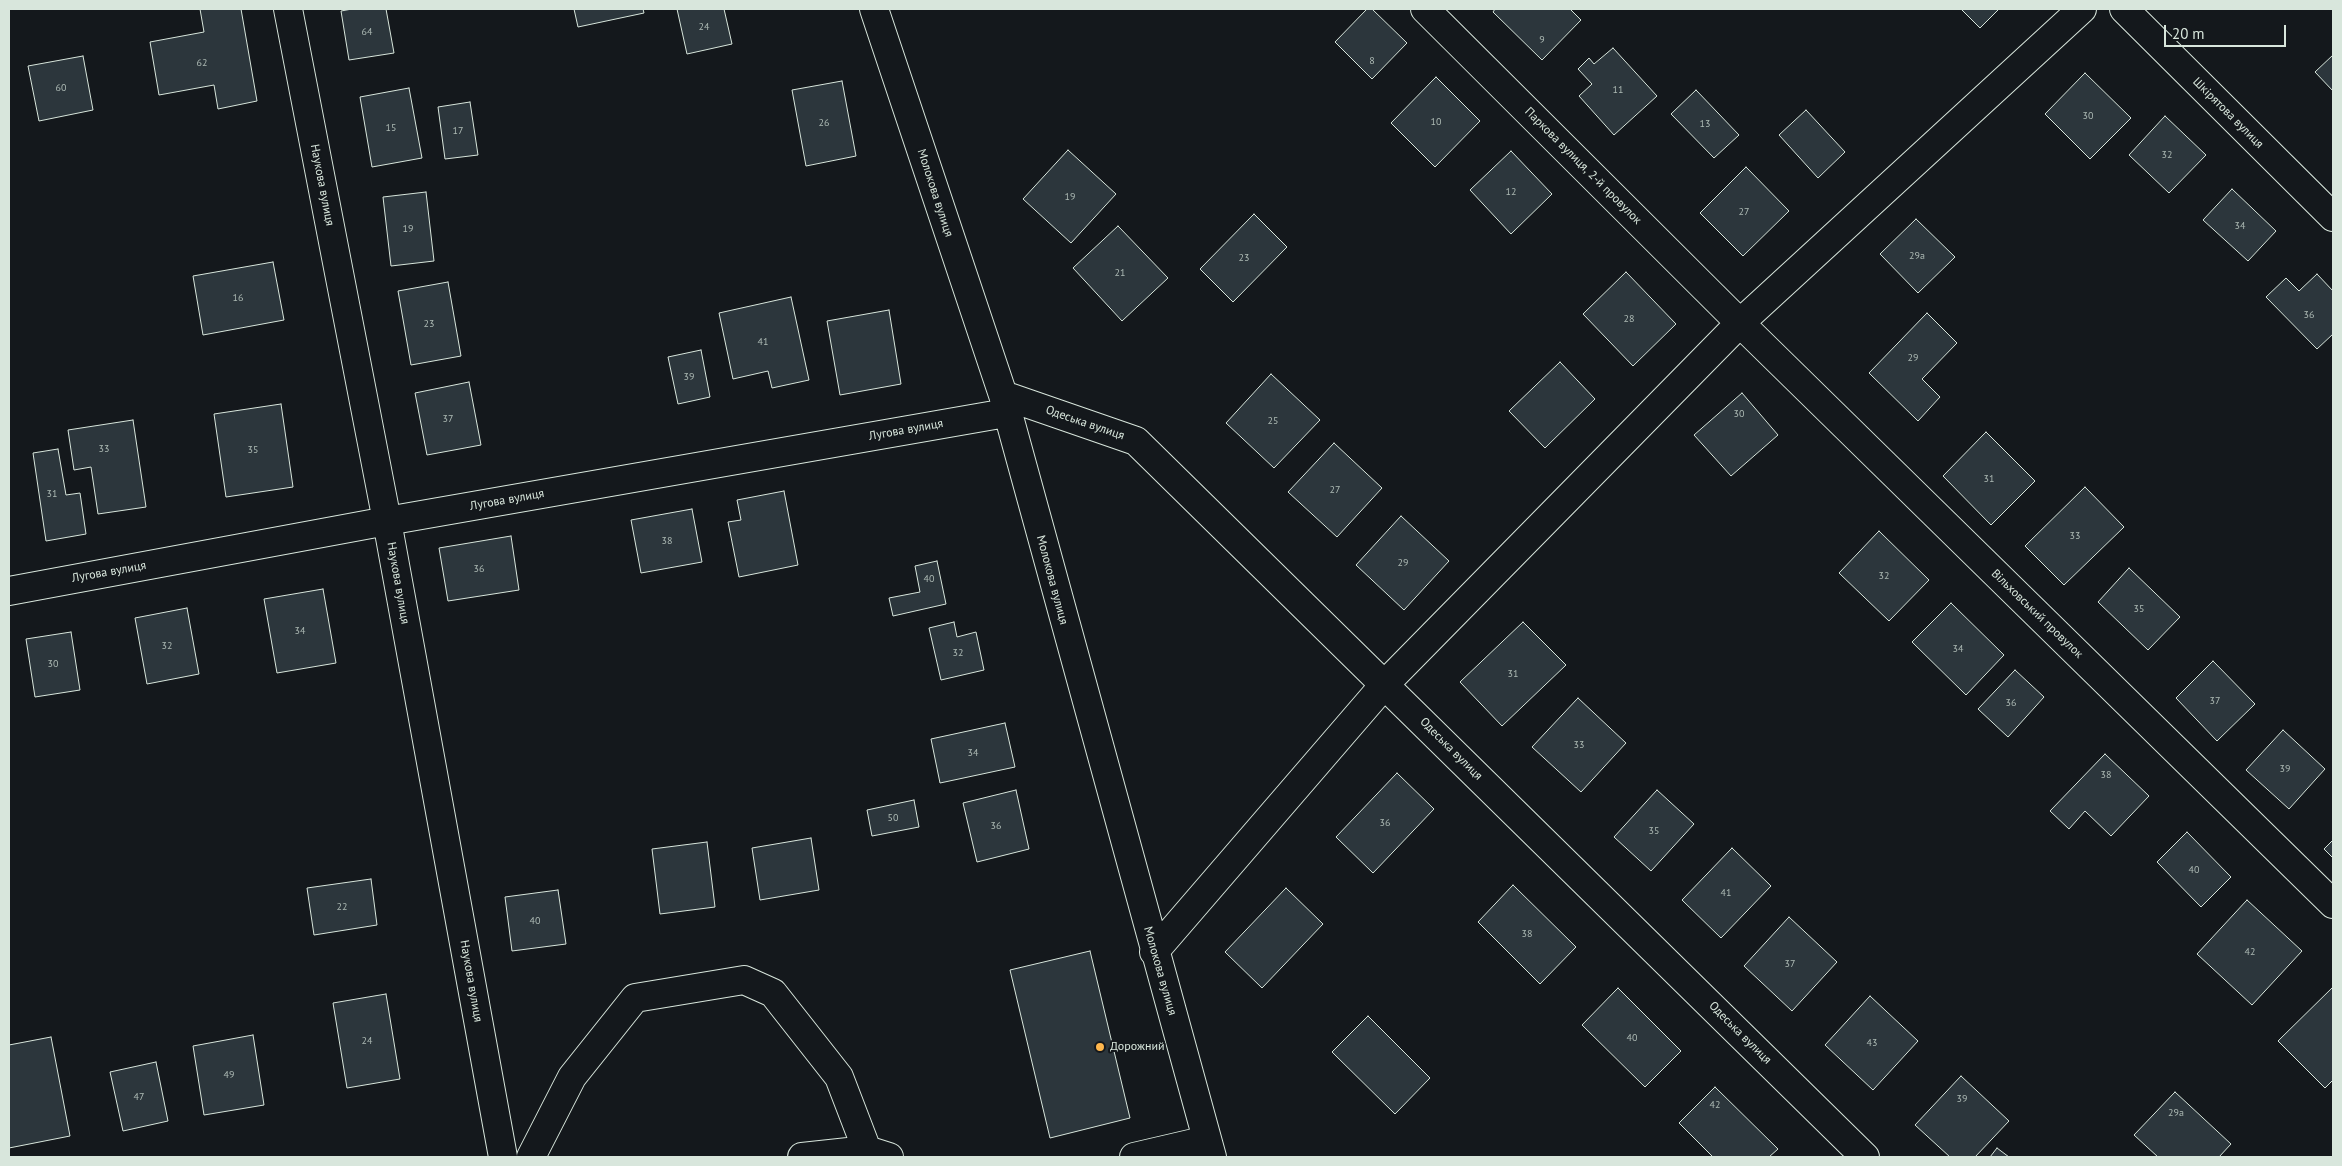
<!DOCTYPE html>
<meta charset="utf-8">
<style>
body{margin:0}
#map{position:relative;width:2342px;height:1166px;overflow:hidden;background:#14181c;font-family:"PT Sans",sans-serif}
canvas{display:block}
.frame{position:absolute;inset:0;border:10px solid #d8e6dc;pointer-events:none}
.scale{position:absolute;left:2164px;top:25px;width:122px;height:22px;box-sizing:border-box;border:2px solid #d8e6dc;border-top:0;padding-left:6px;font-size:15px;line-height:18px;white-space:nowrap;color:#d8e6dc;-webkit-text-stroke:4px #14181c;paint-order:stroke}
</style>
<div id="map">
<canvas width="2342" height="1166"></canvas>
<div class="frame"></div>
<div class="scale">20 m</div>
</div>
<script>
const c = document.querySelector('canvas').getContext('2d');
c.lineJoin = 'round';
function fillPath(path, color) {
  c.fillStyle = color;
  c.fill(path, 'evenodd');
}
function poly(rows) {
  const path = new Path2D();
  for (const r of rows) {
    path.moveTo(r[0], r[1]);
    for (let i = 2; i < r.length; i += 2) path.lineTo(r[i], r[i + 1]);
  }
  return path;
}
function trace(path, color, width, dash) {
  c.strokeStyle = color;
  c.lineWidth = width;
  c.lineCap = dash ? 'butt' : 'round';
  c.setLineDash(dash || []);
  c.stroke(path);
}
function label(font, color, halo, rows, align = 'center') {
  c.font = font + ' "PT Sans",sans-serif';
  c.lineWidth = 4;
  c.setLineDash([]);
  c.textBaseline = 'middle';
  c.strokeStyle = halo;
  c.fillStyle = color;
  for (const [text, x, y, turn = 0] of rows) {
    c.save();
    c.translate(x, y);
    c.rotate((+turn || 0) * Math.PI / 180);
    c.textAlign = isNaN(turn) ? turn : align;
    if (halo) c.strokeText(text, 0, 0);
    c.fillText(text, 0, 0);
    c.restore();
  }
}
const building = poly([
 [200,9,241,9,257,101,218,109,214,85,159,95,150,42,204,32,200,9],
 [352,9,386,9,394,53,349,60,341,11,352,9],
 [574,9,643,9,644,13,578,27,574,9],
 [677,9,724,9,732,44,687,54,677,9],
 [1367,9,1372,9,1407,43,1372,79,1335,42,1367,9],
 [1495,9,1570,9,1581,20,1542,60,1493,12,1495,9],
 [1961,9,1999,9,1980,28,1961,9],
 [1613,48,1657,96,1614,135,1579,96,1592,84,1578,69,1589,58,1594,64,1613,48],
 [2333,55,2333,91,2315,72,2333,55],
 [83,56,93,110,39,121,28,66,83,56],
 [2085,73,2131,118,2090,159,2045,114,2085,73],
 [1436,77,1480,121,1435,167,1391,123,1436,77],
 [842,81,856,156,806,166,792,90,842,81],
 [409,88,422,158,372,167,360,97,409,88],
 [1696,90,1739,135,1714,158,1671,114,1696,90],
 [470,102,478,155,445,159,438,107,470,102],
 [1806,110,1845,152,1818,178,1779,135,1806,110],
 [2165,116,2206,155,2169,193,2129,155,2165,116],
 [1068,150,1116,194,1071,243,1023,199,1068,150],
 [1511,151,1552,194,1511,234,1470,190,1511,151],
 [1746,167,1789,211,1743,256,1700,213,1746,167],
 [2232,189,2276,231,2248,261,2203,220,2232,189],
 [426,192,434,261,391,266,383,197,426,192],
 [1254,214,1287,247,1233,302,1200,269,1254,214],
 [1916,219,1955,257,1918,293,1880,254,1916,219],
 [1118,226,1168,278,1122,321,1073,268,1118,226],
 [273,262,284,320,203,335,193,276,273,262],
 [1626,272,1676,324,1633,366,1583,314,1626,272],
 [2317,274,2333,291,2333,334,2317,349,2266,297,2286,278,2299,291,2317,274],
 [448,282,461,356,411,365,398,291,448,282],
 [791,297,809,380,772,388,768,371,733,379,719,313,791,297],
 [889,310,901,384,840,395,827,321,889,310],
 [1927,313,1957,343,1922,379,1940,397,1918,421,1869,373,1927,313],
 [701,350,710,397,678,404,668,357,701,350],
 [1560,362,1595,399,1545,448,1509,411,1560,362],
 [1271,374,1320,420,1274,468,1226,423,1271,374],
 [469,382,481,445,427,455,415,393,469,382],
 [1742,393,1778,435,1731,476,1694,435,1742,393],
 [281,404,293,487,226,497,214,414,281,404],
 [133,420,146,507,98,514,91,467,74,470,68,430,133,420],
 [1986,432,2035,481,1991,525,1943,476,1986,432],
 [1334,443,1382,488,1337,537,1288,492,1334,443],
 [58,449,66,495,80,493,86,534,46,541,33,453,58,449],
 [2085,487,2124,527,2064,585,2025,546,2085,487],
 [784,491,798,565,739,577,728,522,741,520,737,500,784,491],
 [692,509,702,562,641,573,631,520,692,509],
 [1401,516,1449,561,1404,610,1356,565,1401,516],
 [1879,531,1929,580,1889,621,1839,573,1879,531],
 [511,536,519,590,448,601,439,548,511,536],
 [937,561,946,604,893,616,889,598,920,592,915,566,937,561],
 [2129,568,2180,617,2148,650,2098,602,2129,568],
 [323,589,336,663,277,673,264,599,323,589],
 [1951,603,2004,655,1966,695,1912,642,1951,603],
 [187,608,199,674,147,684,135,618,187,608],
 [954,622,957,637,976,632,984,670,941,680,929,628,954,622],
 [1523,622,1566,665,1502,726,1460,682,1523,622],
 [71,632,80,690,35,697,26,639,71,632],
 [2213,661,2255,704,2217,741,2176,698,2213,661],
 [2015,670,2044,697,2008,737,1978,709,2015,670],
 [1578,698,1626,743,1581,792,1532,747,1578,698],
 [1005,723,1015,767,940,783,931,739,1005,723],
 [2283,730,2325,769,2289,809,2246,770,2283,730],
 [2105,754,2149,796,2111,836,2085,811,2069,829,2050,811,2105,754],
 [1397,773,1434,809,1373,873,1336,837,1397,773],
 [1016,790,1029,849,977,862,963,803,1016,790],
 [1657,790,1694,824,1651,871,1614,837,1657,790],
 [914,800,919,827,872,836,867,810,914,800],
 [2187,832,2231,877,2201,907,2157,862,2187,832],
 [811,838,819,890,760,900,752,848,811,838],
 [2333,840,2333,858,2324,849,2333,840],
 [707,842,715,907,660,914,652,849,707,842],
 [1732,848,1771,886,1721,938,1682,900,1732,848],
 [371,879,377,925,314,935,307,888,371,879],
 [1513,885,1576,947,1540,984,1478,922,1513,885],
 [1286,888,1323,924,1262,988,1225,952,1286,888],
 [558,890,566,944,512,951,505,897,558,890],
 [2247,900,2302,951,2252,1005,2197,954,2247,900],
 [1789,917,1837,962,1792,1011,1744,966,1789,917],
 [1090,951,1130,1118,1050,1138,1010,970,1090,951],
 [2333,987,2333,1080,2325,1088,2278,1041,2333,987],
 [1618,988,1681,1051,1645,1087,1582,1025,1618,988],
 [386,994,400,1079,347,1088,333,1003,386,994],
 [1870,996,1918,1041,1873,1090,1825,1045,1870,996],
 [1368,1016,1430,1078,1395,1114,1332,1052,1368,1016],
 [253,1035,264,1105,204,1115,193,1046,253,1035],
 [51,1037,70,1136,9,1148,9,1045,51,1037],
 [156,1062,168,1121,123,1131,110,1072,156,1062],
 [1961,1076,2009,1121,1975,1157,1950,1157,1915,1125,1961,1076],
 [1715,1087,1778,1149,1769,1157,1713,1157,1679,1123,1715,1087],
 [2175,1092,2231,1144,2219,1157,2158,1157,2134,1135,2175,1092],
 [1997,1148,2009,1157,1990,1157,1997,1148]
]);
const minor = poly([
 [288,9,387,521,503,1157],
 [874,9,1003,395,1212,1157],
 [1425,9,1740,323,2333,904],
 [2124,9,2333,217],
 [1003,395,1136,441,1865,1157],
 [9,591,387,521,1006,413],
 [1154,952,1385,684,1740,323,2082,9],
 [531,1157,572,1077,635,998,744,980,773,993,839,1077,867,1150],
 [802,1157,867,1150,889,1157],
 [1134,1157,1207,1140]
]);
const markers = [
 [1100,1047,5,"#ffb74d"]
];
const numberNames = [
 ["24",704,27],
 ["64",367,32],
 ["9",1542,40],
 ["8",1372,61],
 ["62",202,63],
 ["60",61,88],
 ["11",1618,90],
 ["30",2088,116],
 ["10",1436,122],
 ["26",824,123],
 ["13",1705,124],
 ["15",391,128],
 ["17",458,131],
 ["32",2167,155],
 ["12",1511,192],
 ["19",1070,197],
 ["27",1744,212],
 ["34",2240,226],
 ["19",408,229],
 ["29а",1917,256],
 ["23",1244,258],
 ["21",1120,273],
 ["16",238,298],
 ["36",2309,315],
 ["28",1629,319],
 ["23",429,324],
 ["41",763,342],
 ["29",1913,358],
 ["39",689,377],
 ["30",1739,414],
 ["37",448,419],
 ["25",1273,421],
 ["33",104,449],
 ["35",253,450],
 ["31",1989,479],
 ["27",1335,490],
 ["31",52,494],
 ["33",2075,536],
 ["38",667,541],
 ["29",1403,563],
 ["36",479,569],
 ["32",1884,576],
 ["40",929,579],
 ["35",2139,609],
 ["34",300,631],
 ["32",167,646],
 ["34",1958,649],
 ["32",958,653],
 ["30",53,664],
 ["31",1513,674],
 ["37",2215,701],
 ["36",2011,703],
 ["33",1579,745],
 ["34",973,753],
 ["39",2285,769],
 ["38",2106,775],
 ["50",893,818],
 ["36",1385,823],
 ["36",996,826],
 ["35",1654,831],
 ["40",2194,870],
 ["41",1726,893],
 ["22",342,907],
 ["40",535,921],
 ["38",1527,934],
 ["42",2250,952],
 ["37",1790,964],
 ["40",1632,1038],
 ["24",367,1041],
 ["43",1872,1043],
 ["49",229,1075],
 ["47",139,1097],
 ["39",1962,1099],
 ["42",1715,1105],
 ["29а",2176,1113]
];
const streetNames = [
 ["Шкірятова вулиця",2228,113,45],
 ["Паркова вулиця, 2-й провулок",1583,166,45],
 ["Наукова вулиця",322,185,79],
 ["Молокова вулиця",935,193,72],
 ["Одеська вулиця",1085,423,19],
 ["Лугова вулиця",906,430,-10],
 ["Лугова вулиця",507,500,-10],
 ["Лугова вулиця",109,572,-10],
 ["Молокова вулиця",1052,580,75],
 ["Наукова вулиця",398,583,80],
 ["Вільховський провулок",2037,614,44],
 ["Одеська вулиця",1451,749,45],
 ["Молокова вулиця",1160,971,74],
 ["Наукова вулиця",471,981,80],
 ["Одеська вулиця",1740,1033,45]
];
const poiNames = [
 ["Дорожний",1110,1047]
];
fillPath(building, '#2c363c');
trace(building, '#d8e6dc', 1);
trace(minor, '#d8e6dc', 30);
trace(minor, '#14181c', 28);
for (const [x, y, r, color] of markers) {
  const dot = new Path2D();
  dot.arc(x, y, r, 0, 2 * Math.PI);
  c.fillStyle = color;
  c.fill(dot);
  trace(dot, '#14181c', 2);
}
label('10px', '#adbab4', null, numberNames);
label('12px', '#d8e6dc', '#14181c', streetNames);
label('12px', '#d8e6dc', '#14181c', poiNames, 'left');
</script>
